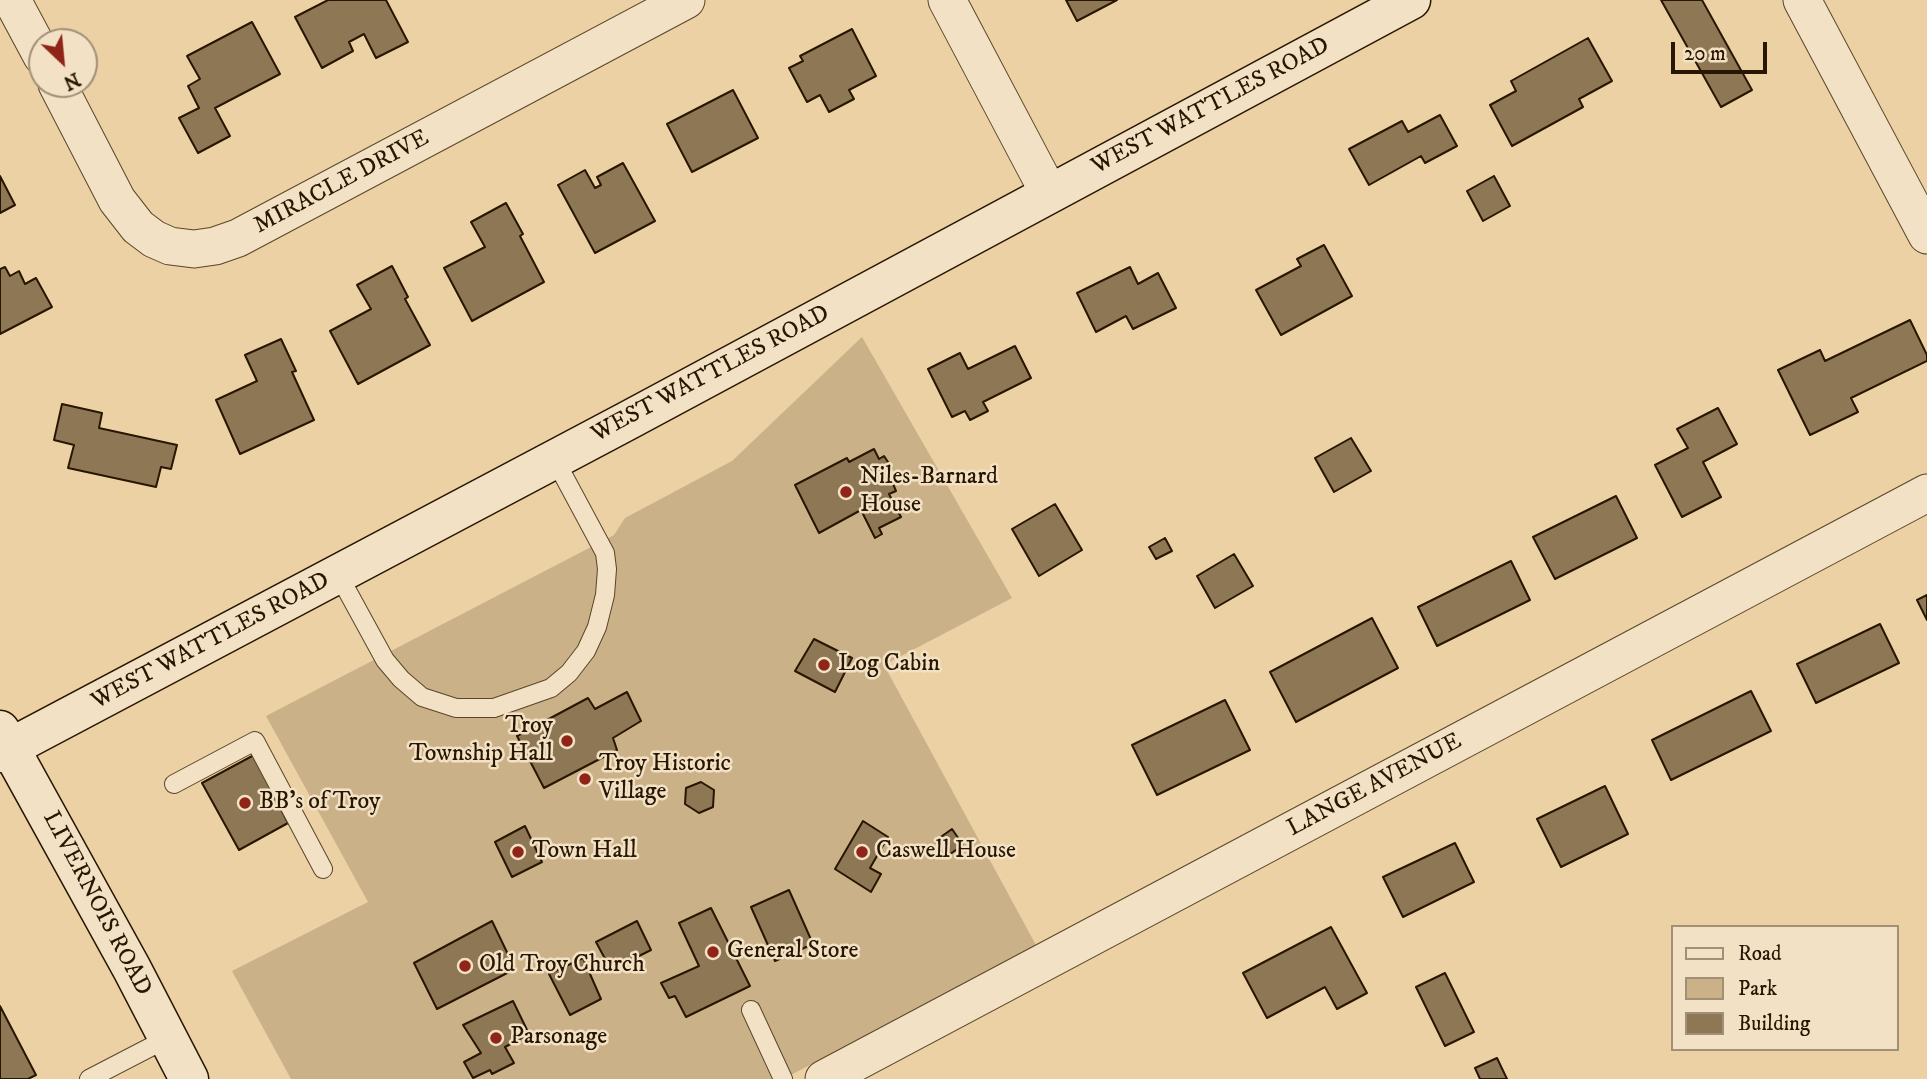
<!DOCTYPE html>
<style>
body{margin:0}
#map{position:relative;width:1927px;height:1079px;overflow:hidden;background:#ebd1a4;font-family:"IM FELL DW Pica",serif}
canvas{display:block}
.legend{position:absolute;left:1671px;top:925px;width:228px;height:126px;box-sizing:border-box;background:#f2e1c4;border:2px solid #a19076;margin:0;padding:9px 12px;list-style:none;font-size:21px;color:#281600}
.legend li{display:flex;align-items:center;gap:14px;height:35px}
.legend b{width:35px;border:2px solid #a19076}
.north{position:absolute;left:28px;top:28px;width:70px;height:70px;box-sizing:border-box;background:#f2e1c4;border:2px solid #a19076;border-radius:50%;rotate:154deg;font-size:19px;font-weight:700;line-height:28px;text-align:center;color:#281600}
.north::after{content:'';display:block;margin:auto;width:24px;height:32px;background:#8f2418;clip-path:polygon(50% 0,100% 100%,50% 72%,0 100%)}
.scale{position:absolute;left:1671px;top:42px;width:96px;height:32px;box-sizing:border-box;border:4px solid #281600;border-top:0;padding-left:9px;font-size:21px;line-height:24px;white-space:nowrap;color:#281600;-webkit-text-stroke:5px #f2e1c4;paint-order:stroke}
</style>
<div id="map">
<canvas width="1927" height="1079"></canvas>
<ul class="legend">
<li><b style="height:9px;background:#f2e1c4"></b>Road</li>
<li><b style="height:19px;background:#cab188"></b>Park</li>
<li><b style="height:19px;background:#8d7755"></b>Building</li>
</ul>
<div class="north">N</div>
<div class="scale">20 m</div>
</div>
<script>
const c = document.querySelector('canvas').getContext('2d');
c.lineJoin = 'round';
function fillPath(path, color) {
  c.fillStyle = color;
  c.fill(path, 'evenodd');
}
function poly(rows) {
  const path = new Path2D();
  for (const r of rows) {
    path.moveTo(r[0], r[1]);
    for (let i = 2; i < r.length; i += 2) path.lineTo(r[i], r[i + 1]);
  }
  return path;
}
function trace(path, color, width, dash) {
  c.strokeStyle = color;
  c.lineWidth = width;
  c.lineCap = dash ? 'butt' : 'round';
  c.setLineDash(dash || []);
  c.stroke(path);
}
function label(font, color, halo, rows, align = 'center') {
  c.font = font + ' "IM FELL DW Pica",serif';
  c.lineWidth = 5;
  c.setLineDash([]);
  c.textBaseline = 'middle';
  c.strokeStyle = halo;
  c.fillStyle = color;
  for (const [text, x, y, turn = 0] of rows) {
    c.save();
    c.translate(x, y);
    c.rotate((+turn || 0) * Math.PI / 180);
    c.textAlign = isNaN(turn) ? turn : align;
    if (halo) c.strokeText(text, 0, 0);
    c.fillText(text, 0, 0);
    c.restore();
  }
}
const green = poly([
 [862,337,1012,598,884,665,1037,947,783,1079,291,1079,232,971,368,902,266,716,614,535,625,518,732,461]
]);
const building = poly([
 [328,0,386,0,408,42,376,58,364,34,349,42,353,51,322,68,295,17,328,0],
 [1066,0,1117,0,1077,21,1066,0],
 [1661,0,1702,0,1752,90,1721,107,1661,0],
 [252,22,280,74,215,108,230,136,198,153,179,118,199,108,188,86,200,79,187,56,252,22],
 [852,29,876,76,849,90,854,99,829,112,820,95,807,102,789,68,803,61,800,56,852,29],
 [1588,38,1612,81,1579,99,1583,107,1512,146,1490,105,1516,91,1511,81,1588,38],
 [733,90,758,138,692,172,667,124,733,90],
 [1440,115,1457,146,1425,163,1421,156,1369,185,1349,149,1402,121,1408,132,1440,115],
 [623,163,655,221,595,253,558,185,585,170,595,188,601,185,597,177,623,163],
 [0,176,15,205,0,213,0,176],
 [1494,176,1510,206,1483,221,1467,191,1494,176],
 [506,203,523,234,520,236,544,282,472,321,444,268,485,247,471,222,506,203],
 [1324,245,1352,296,1281,335,1256,290,1301,266,1297,259,1324,245],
 [392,266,408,297,405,299,430,345,358,384,330,331,371,309,357,285,392,266],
 [5,267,10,276,19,271,25,284,36,278,52,307,0,334,0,269,5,267],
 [1130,267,1138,284,1158,273,1176,308,1133,329,1126,316,1096,332,1077,293,1130,267],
 [1910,320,1927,355,1927,361,1851,398,1858,412,1810,435,1778,370,1820,350,1825,361,1910,320],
 [281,339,296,371,292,372,314,420,240,454,216,400,257,381,245,355,281,339],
 [1015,346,1031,378,983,402,988,411,970,420,965,411,952,417,928,369,960,353,968,369,1015,346],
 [62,404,102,413,99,428,177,445,171,469,161,467,156,487,68,468,74,445,54,440,62,404],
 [1718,408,1737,444,1703,462,1721,497,1682,517,1655,465,1688,448,1677,429,1718,408],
 [1351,438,1371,471,1334,492,1315,458,1351,438],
 [874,449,879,459,884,456,892,468,888,472,896,491,889,494,901,517,879,528,882,534,875,538,861,510,819,533,795,485,847,458,849,462,874,449],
 [1616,496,1637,538,1555,579,1533,537,1616,496],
 [1055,504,1082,550,1039,576,1012,529,1055,504],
 [1165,538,1172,551,1156,559,1149,547,1165,538],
 [1234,554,1253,586,1215,608,1197,576,1234,554],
 [1511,561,1530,600,1437,646,1418,607,1511,561],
 [1927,595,1927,620,1917,600,1927,595],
 [1372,618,1398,668,1296,722,1270,672,1372,618],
 [1880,624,1899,663,1816,703,1797,664,1880,624],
 [814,639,852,658,835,692,795,671,814,639],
 [1751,691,1771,731,1671,780,1652,740,1751,691],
 [627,692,641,721,613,738,617,750,544,788,517,736,588,698,595,709,627,692],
 [1225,700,1250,750,1157,795,1132,745,1225,700],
 [254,755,288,823,239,850,202,783,254,755],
 [701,782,714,790,713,807,699,813,685,804,686,788,701,782],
 [1605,786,1628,834,1561,867,1537,819,1605,786],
 [863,821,888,837,870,868,881,874,871,892,835,869,863,821],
 [525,826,542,862,512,877,495,842,525,826],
 [952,829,963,845,946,857,935,841,952,829],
 [1455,843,1474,882,1403,917,1383,877,1455,843],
 [789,890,813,944,775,961,751,907,789,890],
 [711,908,750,986,686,1017,675,996,669,998,661,983,699,966,679,923,711,908],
 [492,921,515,969,437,1009,414,963,492,921],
 [637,921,651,950,611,970,596,942,637,921],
 [1331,927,1367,993,1337,1009,1325,987,1267,1018,1243,973,1331,927],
 [583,958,601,999,570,1015,549,974,583,958],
 [1445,973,1474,1032,1445,1046,1416,987,1445,973],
 [513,1001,529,1034,505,1047,514,1063,492,1074,490,1070,473,1078,464,1062,481,1053,463,1025,513,1001],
 [0,1006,36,1075,28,1079,0,1079,0,1006],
 [1497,1058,1507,1079,1480,1079,1475,1068,1497,1058]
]);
const lane = poly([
 [338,574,385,660,401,679,422,697,456,708,494,708,551,688,569,673,586,651,597,627,605,595,607,569,605,553,554,458],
 [174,784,255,741,323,869],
 [751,1010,783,1079],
 [89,1079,168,1038]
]);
const street = poly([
 [12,0,42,56],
 [947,0,1049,193],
 [1802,0,1927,235],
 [57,84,117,200,138,227,154,239,170,246,194,249,215,246,238,238,686,0],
 [824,1079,1927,493]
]);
const secondary = poly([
 [0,730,132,969,189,1079],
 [0,753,627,421,1411,0]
]);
const markers = [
 [846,492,7,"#8f2418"],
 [824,665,7,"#8f2418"],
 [567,741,7,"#8f2418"],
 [585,779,7,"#8f2418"],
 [245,803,7,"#8f2418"],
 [518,852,7,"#8f2418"],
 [862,852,7,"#8f2418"],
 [713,952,7,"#8f2418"],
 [465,966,7,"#8f2418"],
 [496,1038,7,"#8f2418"]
];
const streetNames = [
 ["WEST WATTLES ROAD",1211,107,-28],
 ["MIRACLE DRIVE",342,183,-28],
 ["WEST WATTLES ROAD",711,375,-28],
 ["WEST WATTLES ROAD",211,642,-28],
 ["LANGE AVENUE",1375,786,-28],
 ["LIVERNOIS ROAD",96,904,62]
];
const poiNames = [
 ["Niles-Barnard",860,478],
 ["House",860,506],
 ["Log Cabin",838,665],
 ["Troy",553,727,"right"],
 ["Township Hall",553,755,"right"],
 ["Troy Historic",599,765],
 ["Village",599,793],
 ["BB's of Troy",259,803],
 ["Town Hall",532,852],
 ["Caswell House",876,852],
 ["General Store",727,952],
 ["Old Troy Church",479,966],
 ["Parsonage",510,1038]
];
fillPath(green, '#cab188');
fillPath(building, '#8d7755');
trace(building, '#281600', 2);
trace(lane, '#594529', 20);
trace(street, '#594529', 39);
trace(secondary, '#281600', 41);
trace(lane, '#f2e1c4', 18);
trace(street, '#f2e1c4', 37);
trace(secondary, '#f2e1c4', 38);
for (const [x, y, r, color] of markers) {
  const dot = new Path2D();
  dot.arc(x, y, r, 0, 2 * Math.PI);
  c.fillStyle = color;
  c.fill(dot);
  trace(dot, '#f2e1c4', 2.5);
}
label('24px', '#281600', '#f2e1c4', streetNames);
label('24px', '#281600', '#f2e1c4', poiNames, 'left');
</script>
